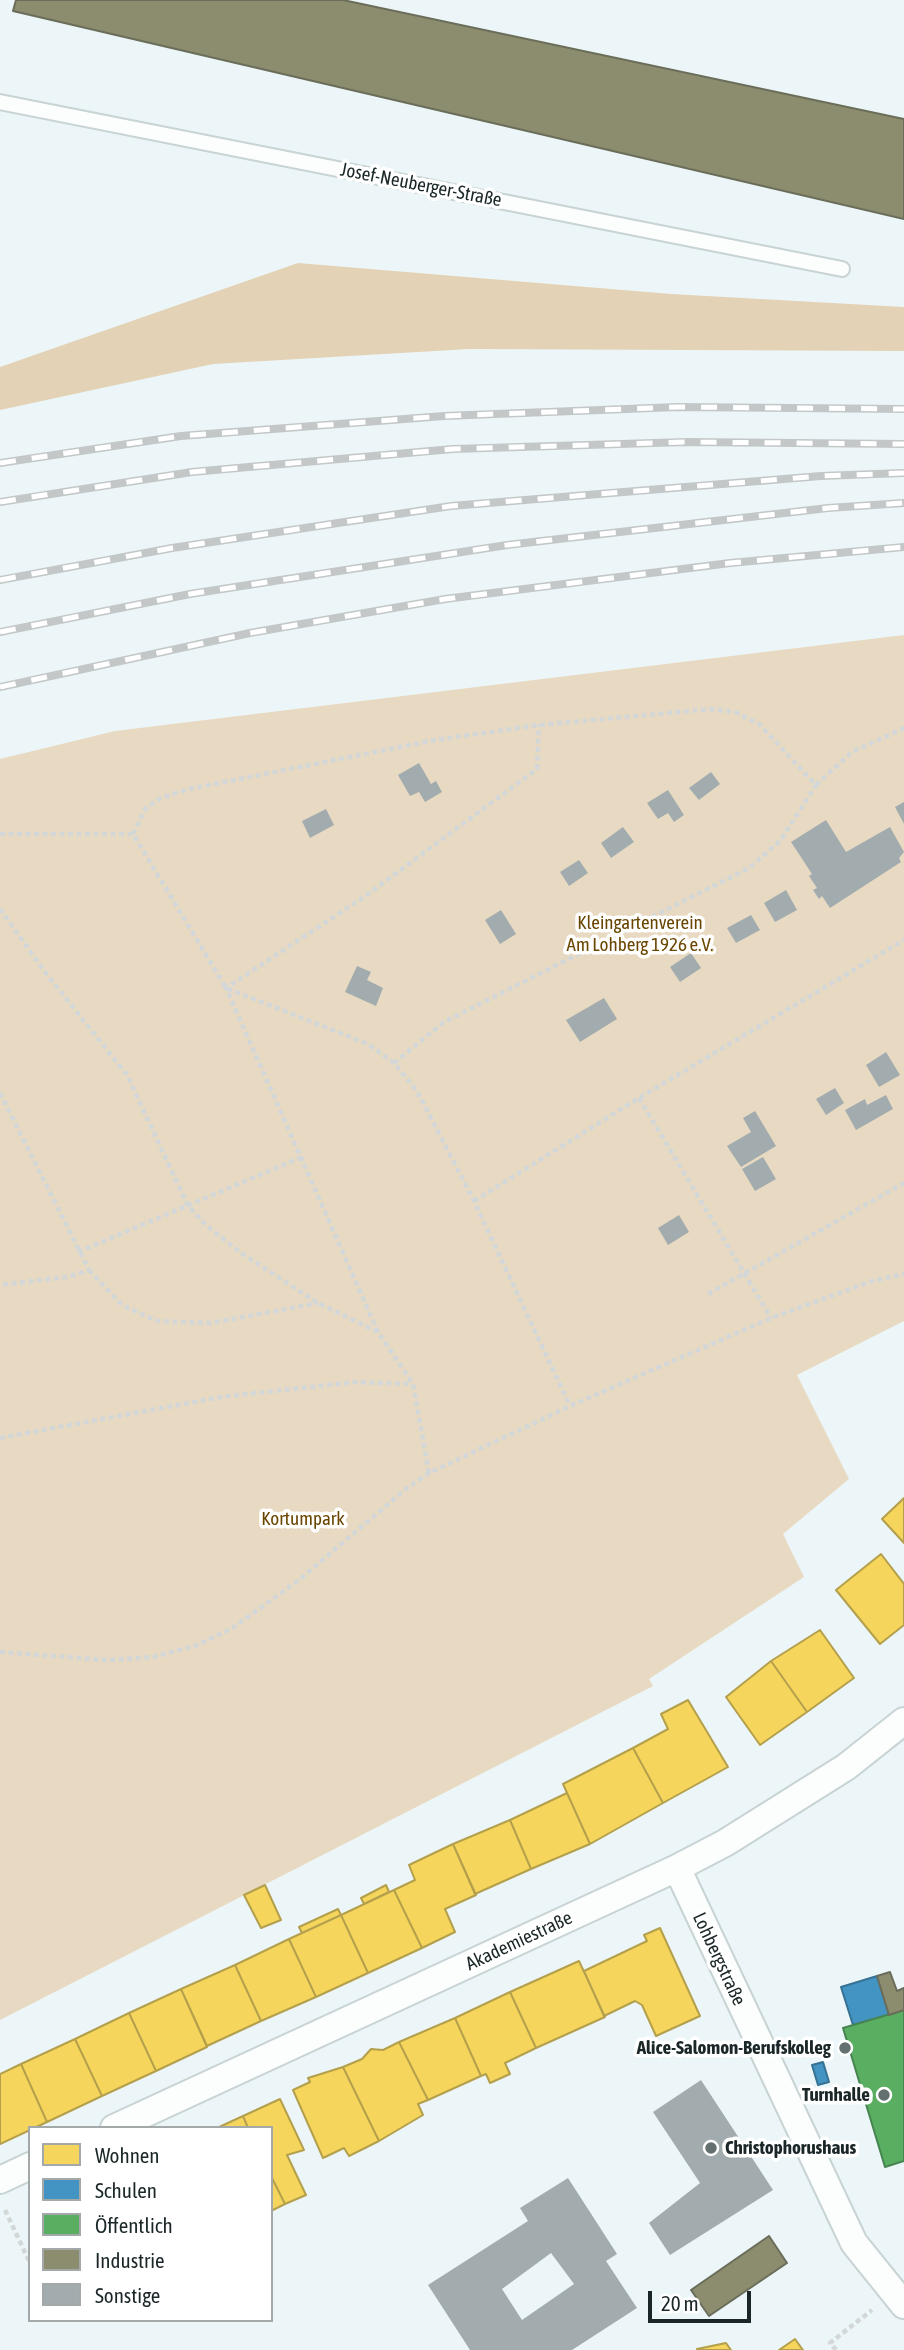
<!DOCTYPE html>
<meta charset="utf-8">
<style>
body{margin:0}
#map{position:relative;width:904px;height:2350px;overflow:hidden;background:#ecf6f8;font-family:"Asap Condensed",sans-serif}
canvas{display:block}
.legend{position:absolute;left:28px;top:2126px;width:245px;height:196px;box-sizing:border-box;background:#fff;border:2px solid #a3a8a9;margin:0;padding:9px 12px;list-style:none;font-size:21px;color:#1a2627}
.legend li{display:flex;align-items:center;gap:14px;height:35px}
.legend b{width:35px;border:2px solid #a3a8a9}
.scale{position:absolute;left:648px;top:2291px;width:103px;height:32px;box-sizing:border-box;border:4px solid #1a2627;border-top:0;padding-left:9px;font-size:21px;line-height:24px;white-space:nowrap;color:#1a2627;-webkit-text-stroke:5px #fff;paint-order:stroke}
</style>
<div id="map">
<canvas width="904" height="2350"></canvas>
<ul class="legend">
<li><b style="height:19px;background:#f6d55c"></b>Wohnen</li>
<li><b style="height:19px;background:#4393c3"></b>Schulen</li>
<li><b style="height:19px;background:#5aae61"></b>Öffentlich</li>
<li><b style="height:19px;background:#8c8c6e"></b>Industrie</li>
<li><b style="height:19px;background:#a2acae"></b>Sonstige</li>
</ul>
<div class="scale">20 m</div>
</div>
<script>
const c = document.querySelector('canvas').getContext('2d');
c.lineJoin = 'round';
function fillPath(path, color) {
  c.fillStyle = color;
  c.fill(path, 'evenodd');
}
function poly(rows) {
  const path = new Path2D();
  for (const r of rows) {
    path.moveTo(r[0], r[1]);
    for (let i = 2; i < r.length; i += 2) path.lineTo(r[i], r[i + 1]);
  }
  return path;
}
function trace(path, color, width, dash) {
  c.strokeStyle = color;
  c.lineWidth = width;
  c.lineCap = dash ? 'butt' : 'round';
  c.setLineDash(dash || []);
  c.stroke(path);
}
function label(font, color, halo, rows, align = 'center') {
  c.font = font + ' "Asap Condensed",sans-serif';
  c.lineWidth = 7;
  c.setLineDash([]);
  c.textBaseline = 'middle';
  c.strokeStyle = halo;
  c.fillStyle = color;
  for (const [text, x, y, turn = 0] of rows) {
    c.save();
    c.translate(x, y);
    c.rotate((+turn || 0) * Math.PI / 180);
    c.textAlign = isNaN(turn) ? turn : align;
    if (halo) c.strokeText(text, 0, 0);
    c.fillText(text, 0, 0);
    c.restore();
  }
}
const green = poly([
 [904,635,904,1321,797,1375,849,1479,783,1534,804,1577,649,1679,653,1686,0,2020,0,759,115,731]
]);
const forest = poly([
 [298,263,671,294,904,307,904,351,469,349,213,364,0,410,0,367]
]);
const homes = poly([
 [904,1498,904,1543,882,1519,904,1498],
 [881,1554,904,1584,904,1625,880,1644,836,1590,881,1554],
 [820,1630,854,1678,807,1712,771,1661,820,1630],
 [771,1661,807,1712,760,1745,726,1697,771,1661],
 [688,1700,728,1767,663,1803,633,1748,668,1729,661,1714,688,1700],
 [633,1748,663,1803,590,1844,563,1784,633,1748],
 [567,1793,590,1844,531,1869,510,1820,567,1793],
 [510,1820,531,1869,475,1894,453,1844,510,1820],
 [453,1844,476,1895,445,1909,455,1932,422,1948,394,1890,415,1880,409,1865,453,1844],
 [265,1885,281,1920,261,1928,244,1895,265,1885],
 [386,1885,389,1892,364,1904,361,1898,386,1885],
 [394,1890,422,1948,368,1973,341,1915,394,1890],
 [338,1909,341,1915,302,1933,299,1927,338,1909],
 [341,1915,368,1973,316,1997,289,1939,341,1915],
 [660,1928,700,2016,656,2036,642,2005,635,2001,604,2016,584,1971,647,1941,644,1935,660,1928],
 [289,1939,316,1997,261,2021,235,1965,289,1939],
 [579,1961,605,2017,536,2048,510,1992,579,1961],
 [235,1965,261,2021,207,2046,181,1989,235,1965],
 [181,1989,207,2047,156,2071,129,2013,181,1989],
 [510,1992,536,2048,505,2063,510,2074,490,2083,486,2074,481,2076,455,2018,510,1992],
 [129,2013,156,2071,102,2096,75,2039,129,2013],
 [455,2018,481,2076,428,2100,399,2042,455,2018],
 [75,2039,102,2096,47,2122,21,2064,75,2039],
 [399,2042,428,2100,418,2104,423,2115,379,2141,343,2067,362,2059,371,2049,383,2050,399,2042],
 [21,2064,47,2122,0,2144,0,2074,21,2064],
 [343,2067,379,2141,349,2156,344,2148,323,2158,293,2090,310,2082,308,2078,343,2067],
 [280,2099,304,2150,287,2155,306,2195,285,2204,271,2176,271,2128,248,2128,243,2116,280,2099],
 [243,2116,248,2128,217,2128,243,2116],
 [271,2176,285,2204,271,2211,271,2176],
 [795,2339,803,2350,779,2350,795,2339],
 [726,2343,731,2350,697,2350,697,2349,726,2343]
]);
const schools = poly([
 [877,1976,889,2015,853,2025,841,1987,877,1976],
 [823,2062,829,2082,818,2085,812,2065,823,2062]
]);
const public = poly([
 [904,2010,904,2161,885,2167,843,2028,904,2010]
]);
const industry = poly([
 [16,0,343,0,904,119,904,219,13,11,16,0],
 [890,1972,897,1991,904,1988,904,2010,889,2015,877,1976,890,1972],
 [769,2236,787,2263,709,2316,691,2290,769,2236]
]);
const building = poly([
 [419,763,431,784,436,781,442,792,425,802,419,792,410,796,398,775],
 [711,772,720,784,699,800,689,788],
 [668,790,684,815,674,822,668,813,658,819,647,803],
 [904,802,904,824,895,807],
 [326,809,334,825,310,838,302,821],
 [826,820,846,852,890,827,904,852,899,858,901,862,830,908,822,896,819,899,813,890,817,888,809,876,812,874,791,842],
 [623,827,634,842,611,858,601,843],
 [579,860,588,873,569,886,560,872],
 [786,890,797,910,775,922,764,903],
 [501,910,516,934,500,944,485,920],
 [751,915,760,930,736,943,727,928],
 [691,953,701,968,680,982,670,967],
 [357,966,371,972,367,980,383,988,376,1006,345,992],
 [604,998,617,1019,580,1042,566,1020],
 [886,1052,900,1075,879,1087,866,1065],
 [835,1088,844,1103,826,1115,816,1099],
 [886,1095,893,1109,856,1130,845,1110,865,1099,867,1105],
 [755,1111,776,1146,741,1167,727,1146,751,1132,743,1118],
 [763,1157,776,1179,755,1191,742,1169],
 [679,1215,689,1232,668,1245,658,1228],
 [701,2080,773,2190,670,2255,649,2223,700,2183,653,2112],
 [568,2178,617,2254,606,2261,637,2308,572,2350,470,2350,428,2285,528,2221,520,2208],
 [551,2253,574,2284,522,2320,502,2289]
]);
const path = poly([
 [0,834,133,834,226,988,368,1044,394,1063,417,1091,474,1201,570,1406],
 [133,834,146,808,161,798,189,789,435,740,539,725,711,709,735,712,759,724,816,785,852,752,904,728],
 [0,909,45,972,127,1075,188,1206,206,1225,241,1253,318,1303,378,1332],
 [394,1063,444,1022,749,868,780,841,816,785],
 [0,1093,89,1270,67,1277,0,1285],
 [639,1098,771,1318],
 [474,1201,639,1098,904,940],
 [78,1252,302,1157],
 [89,1270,122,1305,157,1321,211,1323,318,1303],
 [708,1294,904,1183],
 [0,1438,221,1397,355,1382,412,1384],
 [429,1473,413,1384,378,1332,226,988,364,897,537,769,539,725],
 [0,1652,106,1660,154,1657,197,1645,231,1629,299,1580,407,1488,429,1473,570,1406,771,1318,872,1281,904,1274],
 [5,2210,30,2263],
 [836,2350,830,2343,872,2310]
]);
const lane = poly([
 [0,102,842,269]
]);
const street = poly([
 [677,1868,854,2243,904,2305],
 [114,2128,677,1868,725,1843,846,1767,904,1721],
 [0,2180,30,2166]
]);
const rail = poly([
 [0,463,181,436,444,416,678,407,904,409],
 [0,502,192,472,453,449,687,442,904,444],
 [0,580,172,548,451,506,821,476,904,473],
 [0,632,190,594,507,545,828,508,904,503],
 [0,687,250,633,445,599,730,563,904,547]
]);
const markers = [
 [845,2048,7,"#646f70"],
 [884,2095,7,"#646f70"],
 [711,2148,7,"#646f70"]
];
const streetNames = [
 ["Josef-Neuberger-Straße",421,185,11],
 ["Akademiestraße",519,1941,-25],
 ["Lohbergstraße",719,1959,65]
];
const parkNames = [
 ["Kleingartenverein",640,923],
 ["Am Lohberg 1926 e.V.",640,945],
 ["Kortumpark",303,1519]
];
const poiNames = [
 ["Alice-Salomon-Berufskolleg",831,2048],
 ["Turnhalle",870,2095],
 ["Christophorushaus",725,2148,"left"]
];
fillPath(green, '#e8dac2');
fillPath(forest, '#e3d2b6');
fillPath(homes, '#f6d55c');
trace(homes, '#b4a04c', 2);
fillPath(schools, '#4393c3');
trace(schools, '#377294', 2);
fillPath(public, '#5aae61');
trace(public, '#478550', 2);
fillPath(industry, '#8c8c6e');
trace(industry, '#6a6d59', 2);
fillPath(building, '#a2acae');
trace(lane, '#c8d3d4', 18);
trace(street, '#c8d3d4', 30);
trace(path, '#d3d7d7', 4.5, [5, 3.5]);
trace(lane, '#fcfefe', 14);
trace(street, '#fcfefe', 26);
trace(rail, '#c4c7c8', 8);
trace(rail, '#fff', 5, [16]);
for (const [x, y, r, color] of markers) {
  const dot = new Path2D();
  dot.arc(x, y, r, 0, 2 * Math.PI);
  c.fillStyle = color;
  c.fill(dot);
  trace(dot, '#fff', 2.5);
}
label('19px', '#1a2627', '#fff', streetNames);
label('19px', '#694500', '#fff', parkNames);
label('bold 19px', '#1a2627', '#fff', poiNames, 'right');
</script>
